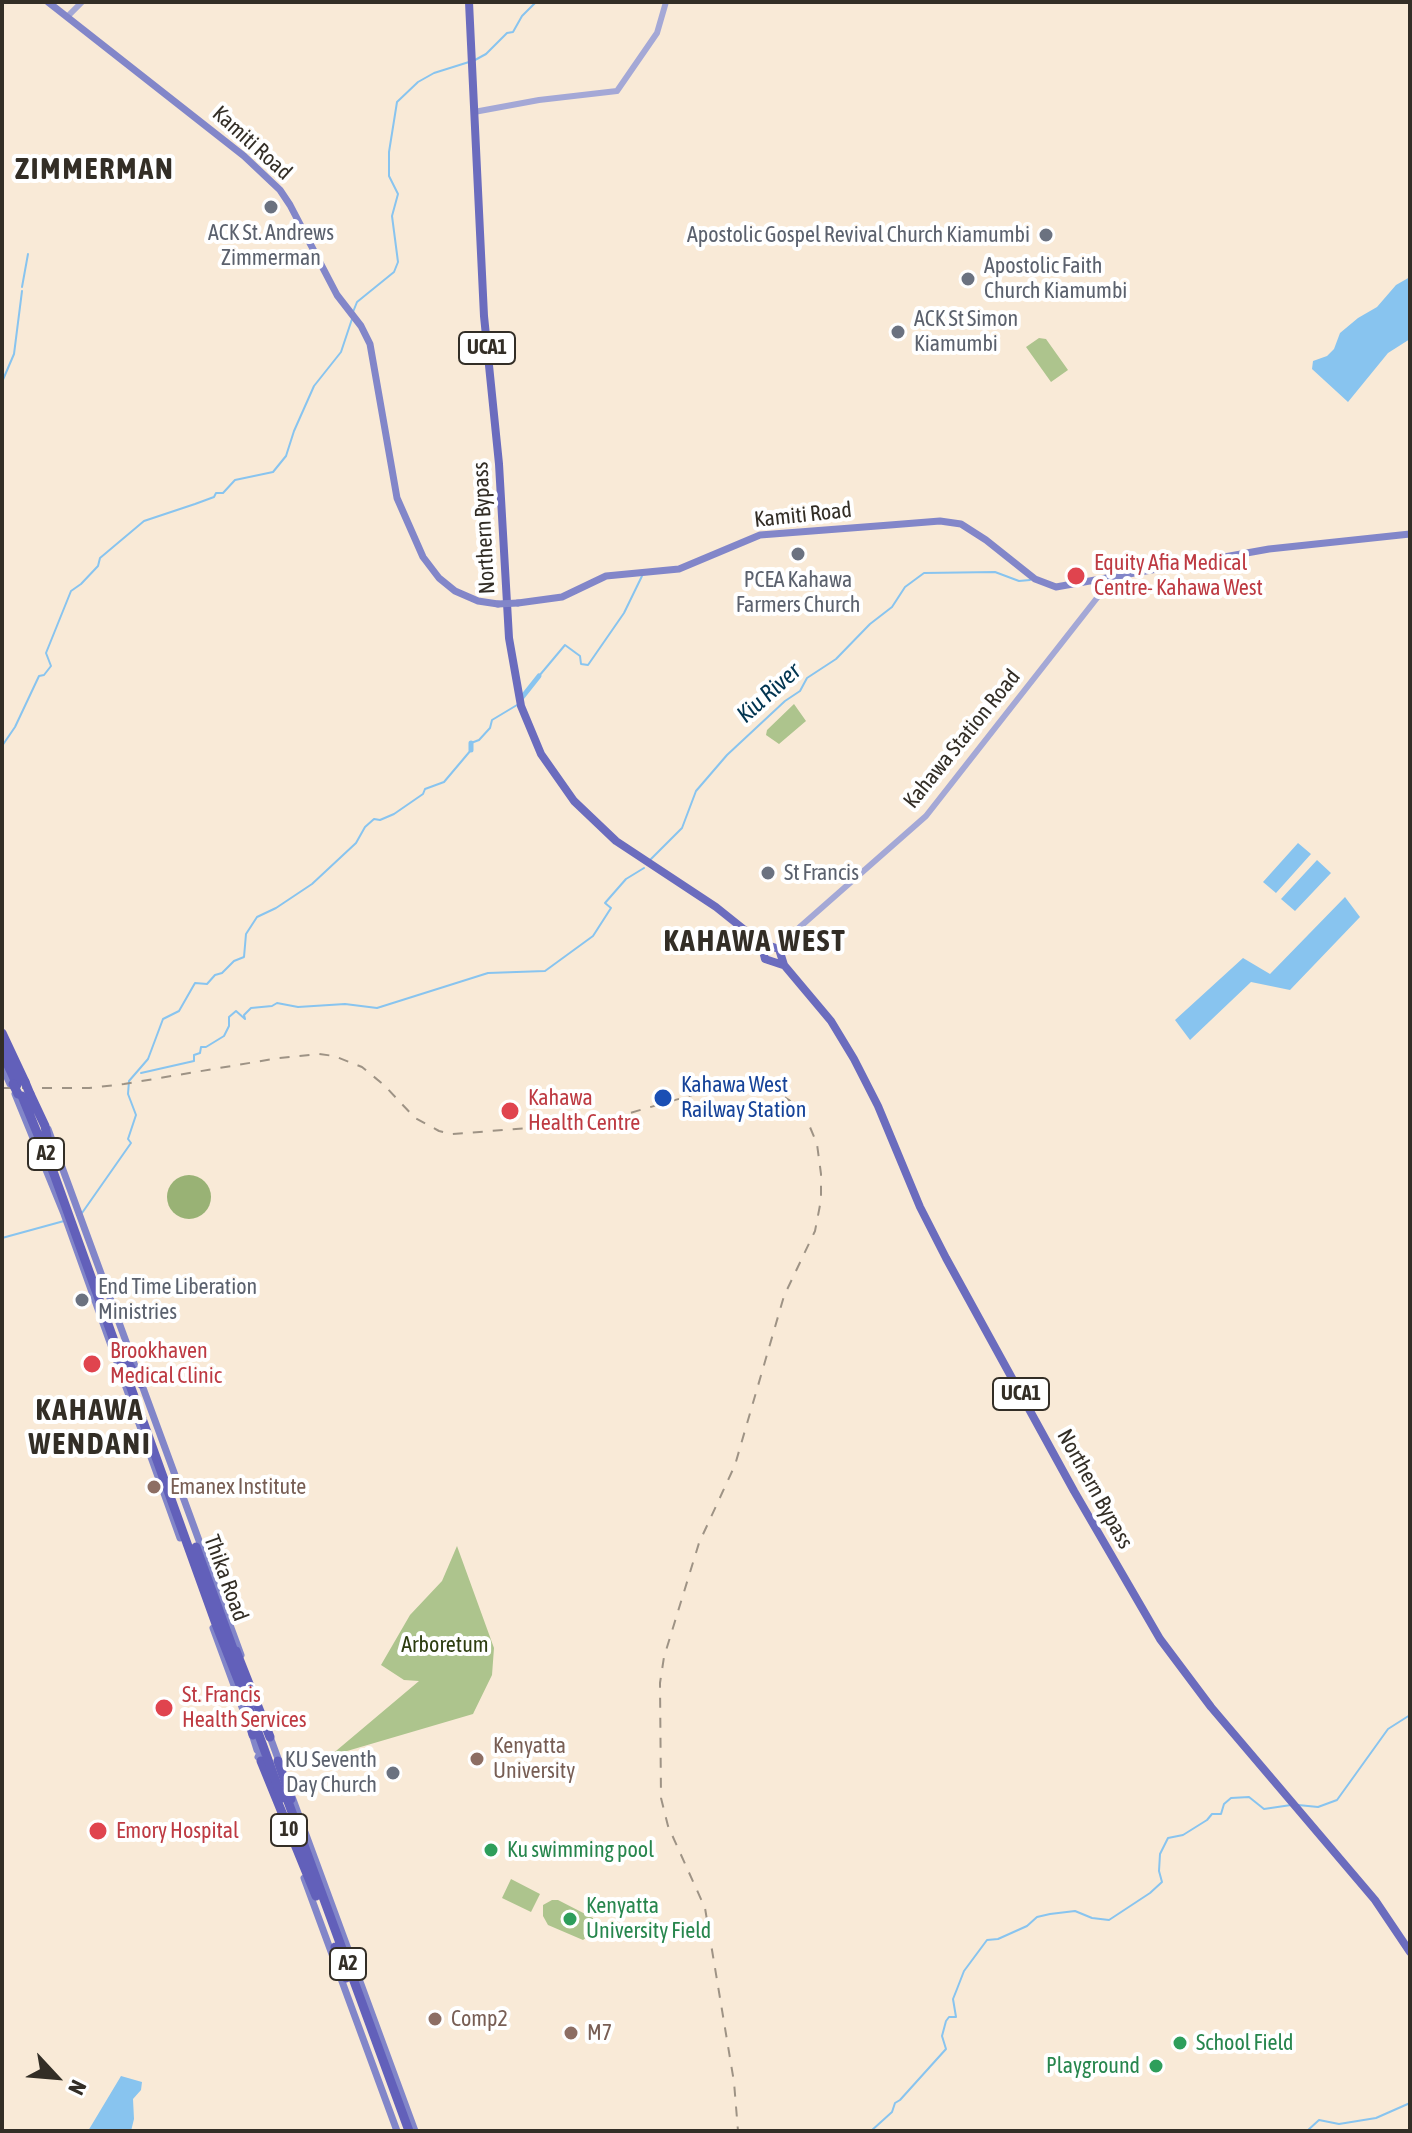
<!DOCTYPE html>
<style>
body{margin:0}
#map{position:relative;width:1412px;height:2133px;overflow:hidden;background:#f9ead7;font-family:"Asap Condensed",sans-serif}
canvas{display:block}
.frame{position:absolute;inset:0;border:4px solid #332e26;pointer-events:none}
.north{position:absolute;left:16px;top:2037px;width:80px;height:80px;-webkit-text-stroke:6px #fff;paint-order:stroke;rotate:116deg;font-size:22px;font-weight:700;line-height:32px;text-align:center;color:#332e26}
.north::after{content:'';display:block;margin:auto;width:28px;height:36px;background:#332e26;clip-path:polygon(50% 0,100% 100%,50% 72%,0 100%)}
</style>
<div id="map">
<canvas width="1412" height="2133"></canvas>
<div class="frame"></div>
<div class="north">N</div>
</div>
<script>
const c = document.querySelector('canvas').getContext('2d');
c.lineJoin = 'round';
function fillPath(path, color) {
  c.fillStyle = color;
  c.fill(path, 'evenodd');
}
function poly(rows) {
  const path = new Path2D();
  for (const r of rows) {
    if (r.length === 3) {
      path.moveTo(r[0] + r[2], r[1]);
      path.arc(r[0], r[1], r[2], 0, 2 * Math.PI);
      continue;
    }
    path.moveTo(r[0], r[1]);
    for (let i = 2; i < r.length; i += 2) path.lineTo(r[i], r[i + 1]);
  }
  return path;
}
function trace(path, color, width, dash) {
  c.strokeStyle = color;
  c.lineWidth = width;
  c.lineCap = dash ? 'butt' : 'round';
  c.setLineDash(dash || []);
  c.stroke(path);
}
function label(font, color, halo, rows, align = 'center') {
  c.font = font + ' "Asap Condensed",sans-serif';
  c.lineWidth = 8;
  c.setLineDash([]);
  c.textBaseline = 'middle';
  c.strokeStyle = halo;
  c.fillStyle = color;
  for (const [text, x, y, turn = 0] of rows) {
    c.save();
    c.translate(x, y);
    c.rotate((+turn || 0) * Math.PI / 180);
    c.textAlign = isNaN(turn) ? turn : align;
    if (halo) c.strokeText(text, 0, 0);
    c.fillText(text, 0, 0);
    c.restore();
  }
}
const green = poly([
 [1039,338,1046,339,1068,370,1051,382,1026,347],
 [794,704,806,721,779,744,766,735,767,730],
 [457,1546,494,1648,492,1675,473,1714,330,1756,419,1681,404,1680,381,1665,410,1615,442,1581],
 [511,1879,540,1894,531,1912,502,1898],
 [552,1900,558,1900,593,1918,594,1928,591,1934,583,1940,548,1925,543,1916,543,1905]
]);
const forest = poly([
 [189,1197,22]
]);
const water = poly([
 [1410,277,1410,339,1388,353,1348,402,1312,369,1313,361,1327,356,1334,349,1340,333,1358,318,1377,307,1396,285],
 [1298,843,1311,854,1276,893,1263,882],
 [1317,860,1331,873,1295,911,1281,899],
 [1345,897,1360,917,1290,990,1251,982,1190,1040,1175,1020,1243,958,1270,974],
 [121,2076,142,2082,141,2090,133,2099,134,2119,131,2131,88,2131]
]);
const stream = poly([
 [475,60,486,54,507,33,513,32,522,16,536,2],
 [22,287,28,254],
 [353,312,357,302,394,272,398,262,392,216,398,194,389,176,389,152,397,102,418,82,434,73,469,62],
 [2,382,14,354,22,291],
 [539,676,565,645,580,656,581,664,588,665,624,613,642,576],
 [471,743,479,740,490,728,492,720,517,705],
 [2,746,15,727,39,676,44,675,51,666,46,653,71,591,81,584,98,566,100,558,144,521,195,504,214,497,216,493,223,493,235,480,273,472,286,456,294,431,314,386,341,352,352,319],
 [650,860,682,828,696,791,727,755,785,701,800,691,807,678,836,659,870,624,892,607,905,587,924,573,995,572,1019,581,1030,580],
 [141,1073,194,1061,194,1055,200,1053,201,1047,206,1047,224,1036,229,1026,229,1017,236,1011,245,1019,244,1015,251,1008,272,1006,277,1003,298,1007,345,1004,377,1008,488,973,545,971,593,936,611,908,605,903,626,879,644,868],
 [82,1213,131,1143,128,1139,136,1115,128,1094,129,1081,148,1059,163,1019,179,1011,195,983,207,984,215,975,222,973,234,961,244,957,246,934,257,917,276,908,312,884,356,843,365,827,374,819,380,820,394,814,423,794,425,789,444,782,471,750],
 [2,1238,64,1221],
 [1298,1805,1318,1807,1337,1800,1388,1729,1410,1715],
 [871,2131,892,2112,895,2103,900,2100,946,2049,942,2036,946,2021,949,2017,956,2017,953,1999,957,1989,964,1971,987,1940,998,1939,1027,1926,1037,1917,1050,1914,1075,1911,1092,1918,1109,1920,1150,1893,1162,1882,1159,1871,1160,1854,1168,1838,1183,1835,1207,1820,1212,1814,1221,1814,1224,1804,1231,1798,1249,1797,1264,1809,1291,1805],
 [1307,2131,1319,2120,1339,2124,1376,2118,1410,2103]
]);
const river = poly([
 [520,700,539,676],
 [471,750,471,743]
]);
const tertiary = poly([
 [68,16,82,2],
 [474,112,539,100,617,91,657,33,666,2],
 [780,951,784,942,801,926,926,816,1115,575]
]);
const secondary = poly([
 [48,2,244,156,280,190,290,205,337,295,361,326,370,344,397,498,423,557,439,578,455,591,478,601,498,604],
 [518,603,562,597,606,576,679,569,760,535,890,525,940,521,961,524,986,540,1035,579,1056,587,1269,549,1410,534],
 [2,1066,10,1084],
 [15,1094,64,1214,180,1538],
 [48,1129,241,1655],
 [213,1628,246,1718],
 [252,1734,257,1750,260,1753,258,1757],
 [269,1734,280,1764],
 [291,1794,415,2131],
 [304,1878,397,2131]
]);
const primary = poly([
 [469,2,484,316,499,464,509,638,521,706,541,754,574,801,616,841,716,907,761,943,779,949,784,965,831,1021,854,1059,878,1106,920,1207,946,1258,1074,1491,1160,1639,1211,1707,1375,1900,1410,1952],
 [761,943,765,959,783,965]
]);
const trunk = poly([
 [2,1033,25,1082],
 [2,1052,17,1085],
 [30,1094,45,1126,48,1142],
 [22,1096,54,1174,216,1624,248,1705],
 [127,1361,141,1384],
 [196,1547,236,1657],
 [236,1651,270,1737],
 [247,1715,253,1735],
 [261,1761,316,1896],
 [278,1761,291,1799],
 [286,1796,409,2131],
 [335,1947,346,1978]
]);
const rail = poly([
 [2,1088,89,1088,124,1084,279,1058,319,1054,334,1056,362,1067,384,1085,415,1118,439,1131,452,1134,595,1123,696,1094,737,1085,764,1087,776,1092,789,1100,807,1120,817,1144,821,1174,821,1200,815,1231,784,1296,735,1465,699,1543,664,1657,660,1683,661,1798,668,1826,705,1908,734,2082,738,2131]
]);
const secondaryBridge = poly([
 [498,604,518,603]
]);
const trunkBridge = poly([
 [25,1082,30,1094],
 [13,1084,18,1094],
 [248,1705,282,1798]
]);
const markers = [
 [271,207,8,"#6b7280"],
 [1046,235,8,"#6b7280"],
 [968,279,8,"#6b7280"],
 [898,332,8,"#6b7280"],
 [798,554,8,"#6b7280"],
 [1076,576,10,"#e0444e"],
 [768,873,8,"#6b7280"],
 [663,1098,10,"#1a4fb4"],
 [510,1111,10,"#e0444e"],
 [82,1300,8,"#6b7280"],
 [92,1364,10,"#e0444e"],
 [154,1487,8,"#8d6e63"],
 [164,1708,10,"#e0444e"],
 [477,1759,8,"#8d6e63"],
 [393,1773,8,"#6b7280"],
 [98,1831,10,"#e0444e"],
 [491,1850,8,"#2e9e5b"],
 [570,1919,8,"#2e9e5b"],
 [435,2019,8,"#8d6e63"],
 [571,2033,8,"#8d6e63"],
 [1180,2043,8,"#2e9e5b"],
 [1156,2066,8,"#2e9e5b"]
];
const shields = [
 [487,348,56],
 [46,1154,36],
 [1021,1394,56],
 [289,1830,36],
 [348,1964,36]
];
const shieldNames = [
 ["UCA1",487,348],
 ["A2",46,1154],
 ["UCA1",1021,1394],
 ["10",289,1830],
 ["A2",348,1964]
];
const streetNames = [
 ["Kamiti Road",252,143,42],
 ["Kamiti Road",803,515,-6],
 ["Northern Bypass",484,528,-93],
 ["Kahawa Station Road",962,739,-51],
 ["Northern Bypass",1095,1489,61],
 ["Thika Road",226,1578,70]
];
const worshipNames = [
 ["ACK St. Andrews",271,233,"center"],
 ["Zimmerman",271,258,"center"],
 ["Apostolic Gospel Revival Church Kiamumbi",1030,235,"right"],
 ["Apostolic Faith",984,266],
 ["Church Kiamumbi",984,291],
 ["ACK St Simon",914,319],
 ["Kiamumbi",914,344],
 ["PCEA Kahawa",798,580,"center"],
 ["Farmers Church",798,605,"center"],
 ["St Francis",784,873],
 ["End Time Liberation",98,1287],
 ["Ministries",98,1312],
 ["KU Seventh",377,1760,"right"],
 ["Day Church",377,1785,"right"]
];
const healthNames = [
 ["Equity Afia Medical",1094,563],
 ["Centre- Kahawa West",1094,588],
 ["Kahawa",528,1098],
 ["Health Centre",528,1123],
 ["Brookhaven",110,1351],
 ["Medical Clinic",110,1376],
 ["St. Francis",182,1695],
 ["Health Services",182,1720],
 ["Emory Hospital",116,1831]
];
const transitNames = [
 ["Kahawa West",681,1085],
 ["Railway Station",681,1110]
];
const educationNames = [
 ["Emanex Institute",170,1487],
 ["Kenyatta",493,1746],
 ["University",493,1771],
 ["Comp2",451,2019],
 ["M7",587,2033]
];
const parkNames = [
 ["Arboretum",445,1645]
];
const leisureNames = [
 ["Ku swimming pool",507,1850],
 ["Kenyatta",586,1906],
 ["University Field",586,1931],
 ["School Field",1196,2043],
 ["Playground",1140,2066,"right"]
];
const waterNames = [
 ["Kiu River",769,693,-42]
];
const districtNames = [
 ["ZIMMERMAN",95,170],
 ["KAHAWA WEST",755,942],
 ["KAHAWA",90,1411],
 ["WENDANI",90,1445]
];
fillPath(green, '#adc48d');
fillPath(forest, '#99b275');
fillPath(water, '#88c4ef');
trace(stream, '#88c4ef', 2);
trace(river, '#88c4ef', 5);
trace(tertiary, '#a4a8d6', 6);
trace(secondary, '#8286c9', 7);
trace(primary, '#6b6cbe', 8);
trace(trunk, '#6260ba', 9);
trace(rail, '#9e9385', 2, [10, 10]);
trace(secondaryBridge, '#8286c9', 7);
trace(trunkBridge, '#6260ba', 9);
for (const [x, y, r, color] of markers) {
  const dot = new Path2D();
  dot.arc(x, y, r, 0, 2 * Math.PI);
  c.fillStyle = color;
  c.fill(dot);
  trace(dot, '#fff', 3);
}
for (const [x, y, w] of shields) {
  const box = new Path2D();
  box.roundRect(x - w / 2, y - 16, w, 32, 6);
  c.fillStyle = '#fff';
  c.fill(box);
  trace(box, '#332e26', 2);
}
label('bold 20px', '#332e26', null, shieldNames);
label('22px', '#332e26', '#fff', streetNames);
label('22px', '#5b616d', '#fff', worshipNames, 'left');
label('22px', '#be3a42', '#fff', healthNames, 'left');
label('22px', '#164399', '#fff', transitNames, 'left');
label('22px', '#785e54', '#fff', educationNames, 'left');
label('22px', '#2d3d10', '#fff', parkNames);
label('22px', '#27864d', '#fff', leisureNames, 'left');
label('italic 24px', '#013450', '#fff', waterNames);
c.letterSpacing = '2px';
label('bold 30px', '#332e26', '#fff', districtNames);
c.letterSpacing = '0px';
</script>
